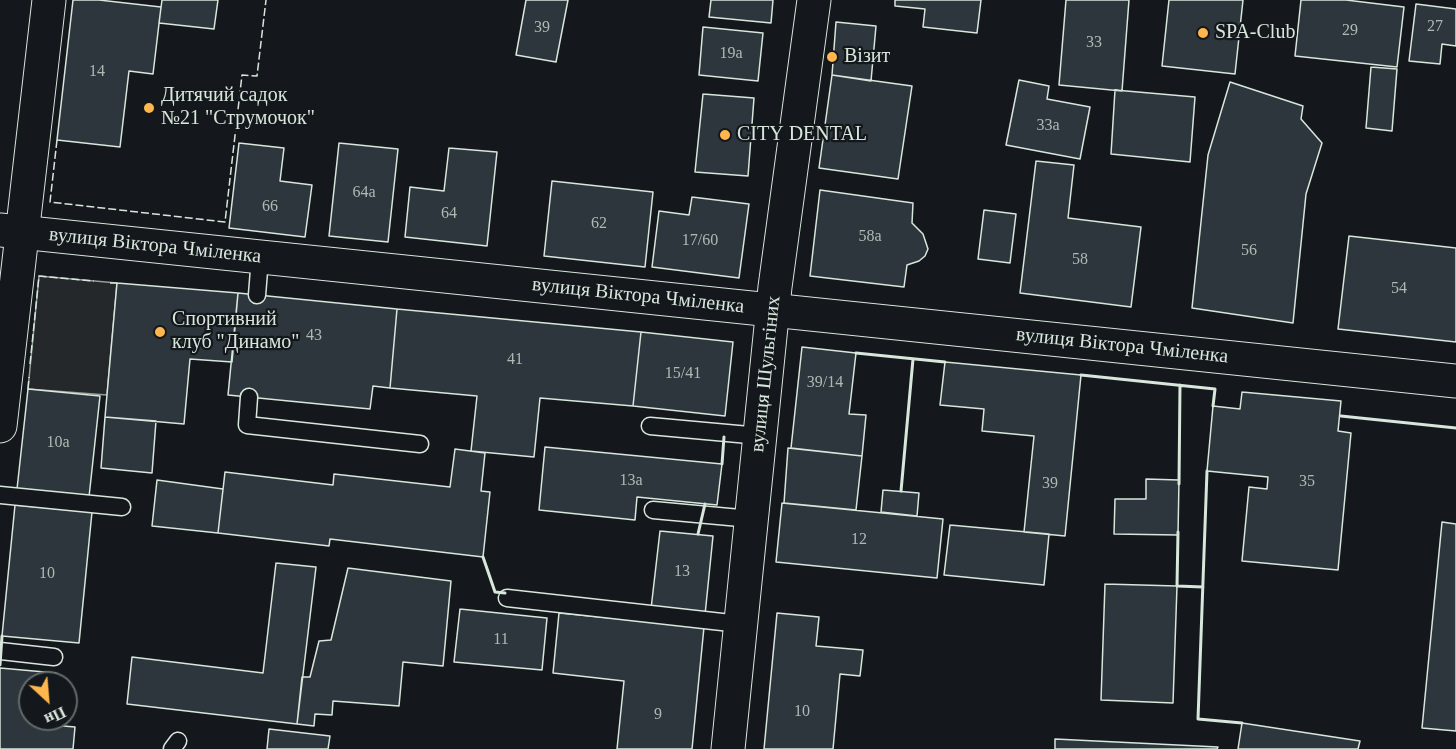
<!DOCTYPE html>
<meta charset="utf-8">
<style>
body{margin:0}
#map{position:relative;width:1456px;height:749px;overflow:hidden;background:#14181c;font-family:"Times New Roman",serif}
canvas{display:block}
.north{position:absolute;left:18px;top:671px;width:60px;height:60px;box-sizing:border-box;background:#14181c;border:2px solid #626a69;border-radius:50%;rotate:154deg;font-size:16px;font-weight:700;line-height:24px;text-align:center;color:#d8e6dc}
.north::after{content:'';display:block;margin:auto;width:21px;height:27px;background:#ffb74d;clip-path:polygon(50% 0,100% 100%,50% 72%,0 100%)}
</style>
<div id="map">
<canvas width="1456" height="749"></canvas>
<div class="north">Пн</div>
</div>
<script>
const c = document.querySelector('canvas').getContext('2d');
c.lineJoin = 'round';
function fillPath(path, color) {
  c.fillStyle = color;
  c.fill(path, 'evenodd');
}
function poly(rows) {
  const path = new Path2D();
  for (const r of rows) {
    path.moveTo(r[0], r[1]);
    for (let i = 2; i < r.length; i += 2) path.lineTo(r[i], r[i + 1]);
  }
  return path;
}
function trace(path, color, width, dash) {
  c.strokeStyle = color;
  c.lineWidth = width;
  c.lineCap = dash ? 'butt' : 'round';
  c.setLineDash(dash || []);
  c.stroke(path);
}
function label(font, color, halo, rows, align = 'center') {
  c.font = font + ' "Times New Roman",serif';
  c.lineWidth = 4.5;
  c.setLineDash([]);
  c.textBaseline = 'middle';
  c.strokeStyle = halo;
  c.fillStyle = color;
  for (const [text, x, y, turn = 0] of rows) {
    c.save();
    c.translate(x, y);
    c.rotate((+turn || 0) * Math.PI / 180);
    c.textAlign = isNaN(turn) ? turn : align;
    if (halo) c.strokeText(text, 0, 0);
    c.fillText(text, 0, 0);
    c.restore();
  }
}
const parking = poly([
 [39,276,117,283,107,395,28,389,39,276]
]);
const building = poly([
 [73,0,99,0,161,7,153,74,129,71,120,147,57,140,73,0],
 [162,0,218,0,214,29,159,23,162,0],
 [526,0,568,0,556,62,516,55,526,0],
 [711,0,773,0,771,23,709,17,711,0],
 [895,0,981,0,977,33,923,27,925,9,895,6,895,0],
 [1066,0,1129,0,1122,91,1059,85,1066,0],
 [1169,0,1243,0,1235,74,1162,66,1169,0],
 [1301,0,1346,0,1404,7,1397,67,1295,56,1301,0],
 [1416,4,1456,9,1456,46,1442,44,1440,64,1409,61,1416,4],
 [836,22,876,26,871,81,832,75,836,22],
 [703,27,763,33,758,81,699,75,703,27],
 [1371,67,1397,69,1392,131,1366,128,1371,67],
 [832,75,912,86,898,179,819,168,832,75],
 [1019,80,1049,86,1047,99,1090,107,1080,159,1006,145,1019,80],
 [1230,82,1303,106,1301,119,1322,143,1306,194,1293,323,1192,308,1208,155,1230,82],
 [1115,90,1195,97,1190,162,1111,154,1115,90],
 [703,94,754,98,748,176,695,172,703,94],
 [239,143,284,148,280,181,312,185,305,237,229,228,239,143],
 [339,143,398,149,388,242,329,236,339,143],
 [449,148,497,152,487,246,405,237,410,187,444,191,449,148],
 [1036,161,1074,165,1068,218,1141,227,1131,307,1020,293,1036,161],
 [552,181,653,192,645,267,544,256,552,181],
 [820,190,913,203,912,223,923,234,928,249,925,256,919,261,907,265,904,287,810,276,820,190],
 [692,197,749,204,739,278,652,267,659,211,689,215,692,197],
 [984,210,1016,214,1010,263,978,259,984,210],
 [1349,236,1456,248,1456,342,1338,329,1349,236],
 [117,283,238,293,232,362,190,359,184,424,105,417,117,283],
 [238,293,397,309,390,388,373,386,370,409,228,395,238,293],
 [397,309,641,332,633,406,540,398,534,457,471,451,477,396,390,388,397,309],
 [641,332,733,342,725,416,633,406,641,332],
 [802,347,856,353,849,414,866,415,862,456,791,448,802,347],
 [945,362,1081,375,1065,536,1024,532,1034,436,982,431,984,409,940,405,945,362],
 [28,389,100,396,89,497,17,489,28,389],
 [1242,392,1341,401,1338,431,1351,433,1338,570,1242,561,1249,487,1267,489,1268,477,1207,471,1213,406,1240,409,1242,392],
 [105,417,156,421,152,473,101,468,105,417],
 [545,447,722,464,717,505,637,497,635,520,539,510,545,447],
 [788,448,862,456,856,510,784,503,788,448],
 [455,449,485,453,481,491,490,492,483,557,330,539,329,546,218,533,225,472,333,485,334,474,450,487,455,449],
 [1146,479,1179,480,1178,535,1114,534,1115,499,1146,499,1146,479],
 [157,480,223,489,218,533,152,526,157,480],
 [883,490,919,493,917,516,881,512,883,490],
 [782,503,943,519,937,578,776,562,782,503],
 [15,505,92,512,79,643,2,636,15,505],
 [1442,522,1456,524,1456,731,1422,728,1442,522],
 [950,525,1049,534,1044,585,944,575,950,525],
 [660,531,713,536,705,615,651,609,660,531],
 [276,563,316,567,297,724,127,704,132,657,263,673,276,563],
 [348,568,451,581,443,666,403,662,399,706,333,701,332,715,315,714,314,726,297,724,302,677,310,677,319,641,331,640,348,568],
 [1105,584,1177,586,1173,703,1101,700,1105,584],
 [460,609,547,618,542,670,454,662,460,609],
 [559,613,704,627,692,749,617,749,624,681,553,673,559,613],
 [777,613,819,617,816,646,863,650,860,676,840,674,833,749,764,749,777,613],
 [0,668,56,673,55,683,30,683,30,719,52,719,52,725,75,727,73,749,0,749,0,668],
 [1242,723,1360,741,1358,749,1238,749,1242,723],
 [269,729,330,736,328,749,267,749,269,729],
 [1055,739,1218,747,1217,749,1055,749,1055,739]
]);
const lane = poly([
 [257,295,260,258],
 [249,397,247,425,420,444],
 [650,426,760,436],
 [0,495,122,507],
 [653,510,751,519],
 [507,598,740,624],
 [0,651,54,657],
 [172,749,178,741]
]);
const street = poly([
 [0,230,1456,381]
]);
const secondary = poly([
 [0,426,49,0],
 [728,749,775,287,814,0]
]);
const fence = poly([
 [57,140,50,202,225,222,242,75,257,76,266,0],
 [110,283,117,283],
 [30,364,39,276,94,281],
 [28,389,29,377]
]);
const wall = poly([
 [856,353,945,362],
 [1081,375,1215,389,1213,406],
 [1341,416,1456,428],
 [722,464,724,437],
 [1207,471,1198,719,1242,723],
 [1179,484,1180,385],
 [901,491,913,359],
 [1178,532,1177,586,1203,587],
 [698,534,705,504],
 [483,557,495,592,505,593],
 [0,665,2,636]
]);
const markers = [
 [1203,33,6,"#ffb74d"],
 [832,57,6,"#ffb74d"],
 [149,108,6,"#ffb74d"],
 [725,135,6,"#ffb74d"],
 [160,332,6,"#ffb74d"]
];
const numberNames = [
 ["27",1435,27],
 ["39",542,28],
 ["29",1350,31],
 ["33",1094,43],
 ["19а",731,54],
 ["14",97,72],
 ["33а",1048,126],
 ["64а",364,193],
 ["66",270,207],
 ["64",449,214],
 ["62",599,224],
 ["58а",870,237],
 ["17/60",700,241],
 ["56",1249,251],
 ["58",1080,260],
 ["54",1399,289],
 ["43",314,336],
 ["41",515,360],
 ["15/41",683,374],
 ["39/14",825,383],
 ["10а",58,443],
 ["13а",631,481],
 ["35",1307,482],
 ["39",1050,484],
 ["12",859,540],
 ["13",682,572],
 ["10",47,574],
 ["11",501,640],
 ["10",802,712],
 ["9",658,715]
];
const poiNames = [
 ["SPA-Club",1215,33],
 ["Візит",844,57],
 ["Дитячий садок",161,96],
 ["№21 \"Струмочок\"",161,119],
 ["CITY DENTAL",737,135],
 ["Спортивний",172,320],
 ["клуб \"Динамо\"",172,343]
];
const streetNames = [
 ["вулиця Віктора Чміленка",155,246,6],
 ["вулиця Віктора Чміленка",638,296,6],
 ["вулиця Віктора Чміленка",1122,346,6],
 ["вулиця Шульгіних",766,374,-84]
];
fillPath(parking, '#24282b');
trace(parking, '#939e99', 1.5);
fillPath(building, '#2c363c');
trace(building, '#d8e6dc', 1.5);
trace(lane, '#d8e6dc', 19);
trace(street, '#d8e6dc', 35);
trace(secondary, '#d8e6dc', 35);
trace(lane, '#14181c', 16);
trace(street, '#14181c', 33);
trace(secondary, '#14181c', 33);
trace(fence, '#d8e6dc', 1.5, [8, 3]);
trace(wall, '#d8e6dc', 3);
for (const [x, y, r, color] of markers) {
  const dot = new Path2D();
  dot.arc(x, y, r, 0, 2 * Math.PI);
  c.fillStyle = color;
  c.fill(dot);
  trace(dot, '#14181c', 2);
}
label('16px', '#adbab4', null, numberNames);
label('20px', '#d8e6dc', '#14181c', poiNames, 'left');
label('20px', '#d8e6dc', '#14181c', streetNames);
</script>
